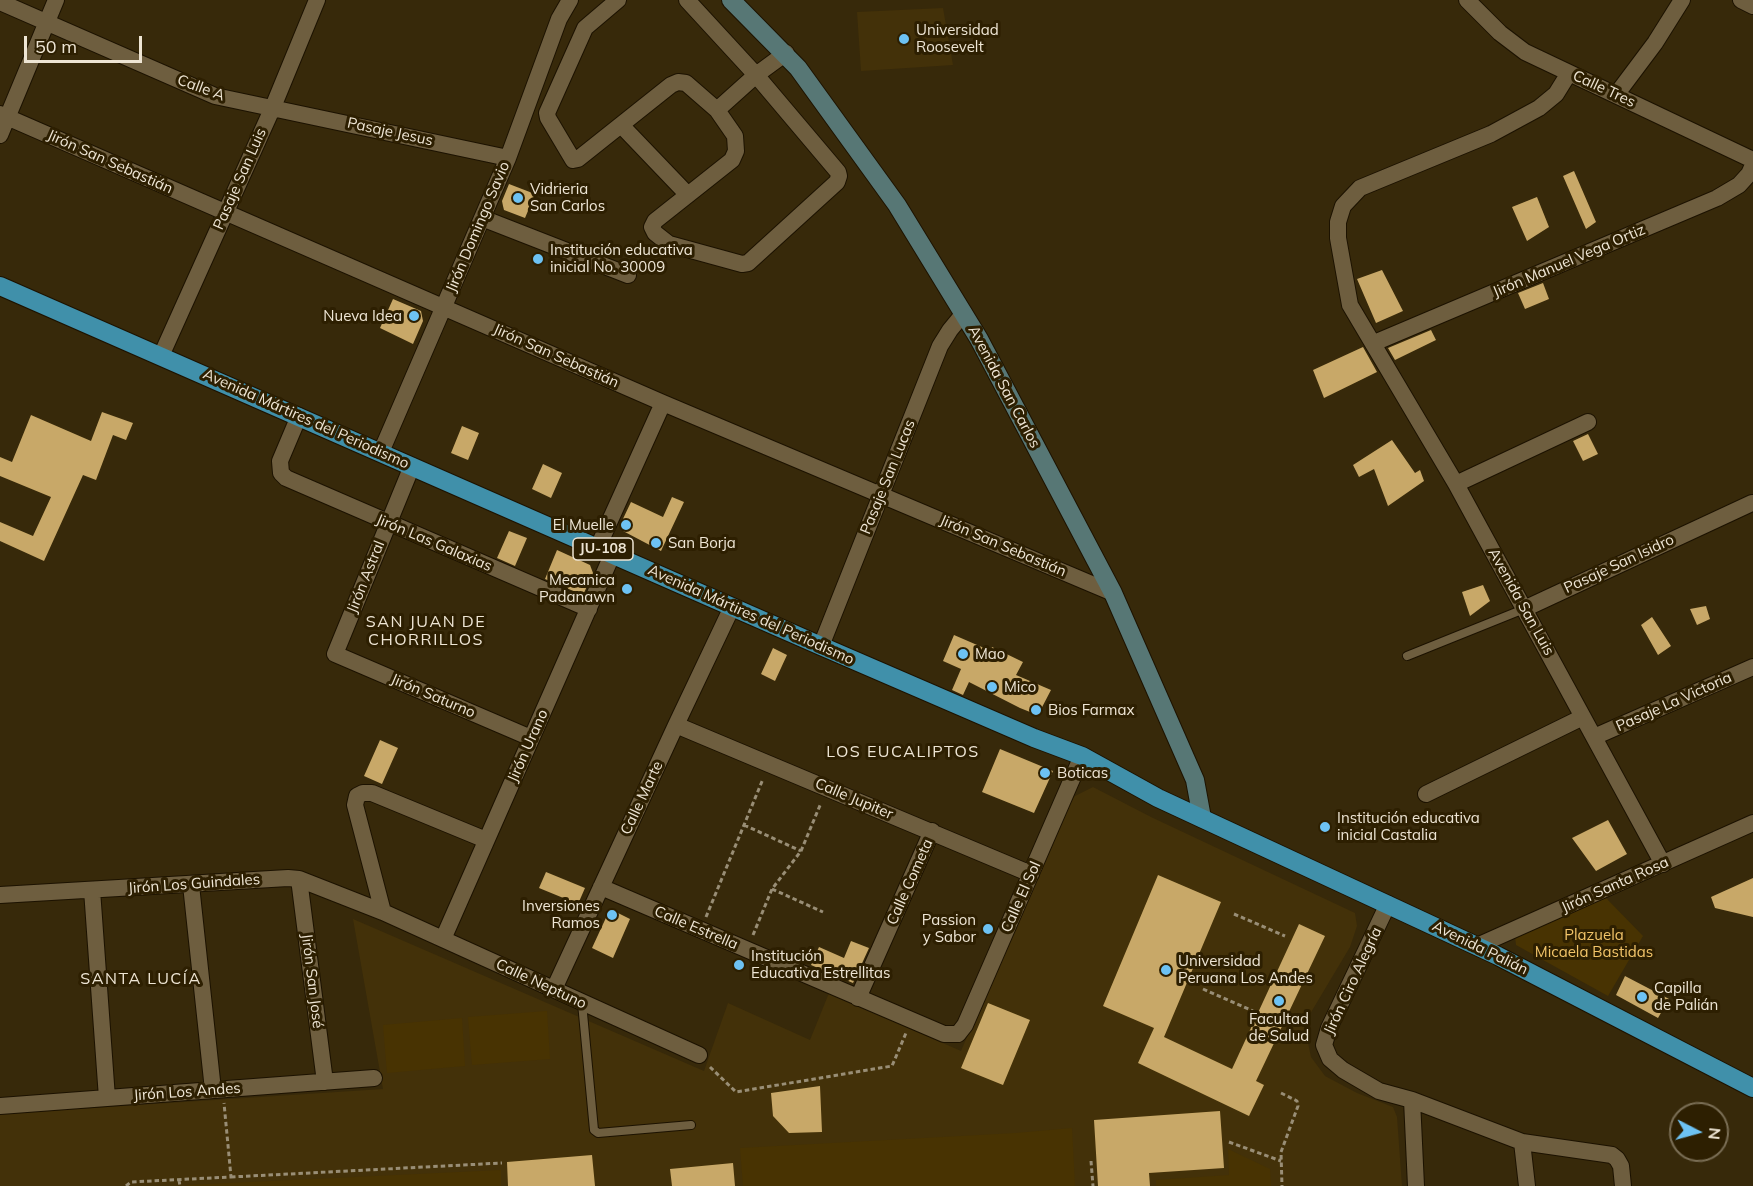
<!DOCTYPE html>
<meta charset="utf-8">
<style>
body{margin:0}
#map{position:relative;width:1753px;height:1186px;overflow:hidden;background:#37290a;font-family:Mulish,sans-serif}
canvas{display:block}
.north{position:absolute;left:1669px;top:1102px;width:60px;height:60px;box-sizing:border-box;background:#2d1f01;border:2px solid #7a6e55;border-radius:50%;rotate:96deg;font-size:16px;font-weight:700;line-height:24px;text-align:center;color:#eee5d4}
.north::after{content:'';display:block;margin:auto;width:21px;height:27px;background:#6dc2f3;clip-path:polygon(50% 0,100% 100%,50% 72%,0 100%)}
.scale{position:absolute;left:24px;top:36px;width:118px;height:27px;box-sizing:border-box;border:3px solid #eee5d4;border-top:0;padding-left:8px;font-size:18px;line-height:21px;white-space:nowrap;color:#eee5d4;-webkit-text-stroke:4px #2d1f01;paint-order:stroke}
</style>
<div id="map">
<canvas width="1753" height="1186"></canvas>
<div class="north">N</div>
<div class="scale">50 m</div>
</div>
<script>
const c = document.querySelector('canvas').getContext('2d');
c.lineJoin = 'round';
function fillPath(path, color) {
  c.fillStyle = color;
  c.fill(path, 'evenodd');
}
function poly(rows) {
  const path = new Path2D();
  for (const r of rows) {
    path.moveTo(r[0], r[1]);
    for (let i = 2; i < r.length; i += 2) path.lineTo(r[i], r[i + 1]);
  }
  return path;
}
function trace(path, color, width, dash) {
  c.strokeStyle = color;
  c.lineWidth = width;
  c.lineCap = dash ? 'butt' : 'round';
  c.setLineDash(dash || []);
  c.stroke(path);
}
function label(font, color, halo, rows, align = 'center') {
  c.font = font + ' Mulish,sans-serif';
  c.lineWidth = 6;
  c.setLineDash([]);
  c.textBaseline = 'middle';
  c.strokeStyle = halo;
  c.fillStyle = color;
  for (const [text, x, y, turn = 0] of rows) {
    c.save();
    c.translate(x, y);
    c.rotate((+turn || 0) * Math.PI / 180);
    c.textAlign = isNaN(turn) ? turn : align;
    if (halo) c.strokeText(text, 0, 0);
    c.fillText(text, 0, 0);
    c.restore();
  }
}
const built = poly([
 [943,8,953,65,861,71,857,12],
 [1093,787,1151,817,1355,913,1357,926,1350,947,1310,1014,1307,1038,1311,1057,1325,1076,1357,1093,1393,1107,1397,1117,1402,1186,0,1186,0,1114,383,1089,353,919,704,1071,728,1003,810,1040,829,993,961,1051,1064,808,1075,796]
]);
const green = poly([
 [1606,898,1643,936,1608,996,1516,945,1515,936],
 [547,1011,550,1059,472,1065,468,1017],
 [462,1018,465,1066,387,1073,383,1025],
 [1072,1128,1075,1186,743,1186,740,1148,1016,1133],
 [1228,1149,1270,1169,1271,1186,1156,1186,1156,1180,1229,1175],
 [501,1170,501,1186,187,1186,187,1185]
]);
const building = poly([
 [1574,171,1596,222,1586,229,1563,176],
 [509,184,535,194,525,218,504,210,503,206,502,201],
 [1537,197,1549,227,1527,241,1512,207],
 [1382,270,1403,311,1376,323,1357,279],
 [1543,283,1549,299,1525,309,1518,293],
 [393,299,421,311,423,321,413,344,380,328],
 [1431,330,1436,340,1395,360,1388,348],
 [1363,347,1377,372,1324,398,1313,370],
 [102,412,133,423,126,440,113,435,96,480,83,475,44,561,0,541,0,522,33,536,51,497,0,476,0,457,12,462,31,415,91,441],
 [462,426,479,433,468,460,451,453],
 [1588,434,1598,454,1583,461,1573,441],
 [1392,440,1415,473,1420,470,1424,481,1388,506,1374,469,1359,477,1353,465],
 [543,464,562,473,551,498,532,489],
 [672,497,684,502,661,551,623,531,621,523,631,502,663,517],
 [509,531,527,538,515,566,497,558],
 [557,550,590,565,593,573,583,595,545,579],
 [1483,585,1490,601,1470,616,1462,592],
 [1706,606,1710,619,1697,625,1690,609],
 [1652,617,1671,646,1658,655,1641,625],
 [954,635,991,651,992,647,1023,662,1016,675,1051,690,1039,713,1035,714,1020,708,969,682,963,695,952,690,961,669,943,661],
 [773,648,787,655,775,681,761,674],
 [380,740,398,748,382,784,364,776],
 [1000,749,1053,771,1034,813,982,792],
 [1608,820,1627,854,1596,871,1572,838],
 [546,872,585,888,578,904,539,888],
 [1158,875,1221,902,1164,1037,1232,1069,1299,924,1325,936,1256,1081,1264,1085,1249,1116,1138,1063,1154,1028,1103,1006],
 [1753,878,1753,917,1715,908,1711,897],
 [610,909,630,919,613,958,592,948],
 [851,941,869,948,853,983,811,965,819,947,844,958],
 [1625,976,1669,999,1658,1018,1616,995],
 [988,1003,1030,1020,1003,1085,961,1068],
 [820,1086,822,1132,789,1133,773,1116,771,1093],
 [1220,1111,1224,1168,1149,1173,1150,1186,1098,1186,1094,1120],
 [592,1155,595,1186,508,1186,507,1162],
 [733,1163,735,1186,672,1186,670,1169]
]);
const path = poly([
 [744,825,801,851],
 [772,889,823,912],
 [1234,914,1285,936],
 [706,917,763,779],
 [753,935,772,889,801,851,821,803],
 [1203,989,1253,1011],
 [710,1067,736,1092,892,1066,906,1033],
 [1281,1093,1297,1101,1298,1106,1281,1152,1282,1186],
 [1229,1142,1281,1161],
 [1091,1161,1093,1186],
 [231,1177,502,1163],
 [179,1180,180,1186],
 [126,1186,131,1182,231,1177,224,1103]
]);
const lane = poly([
 [1407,656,1524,609],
 [582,1003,594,1130,598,1133,691,1125]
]);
const street = poly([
 [618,0,585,28,547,113,548,118,573,160,578,159,671,85,678,82,686,83,717,110,735,136,736,151,732,160,655,221,652,227,655,233,669,244,742,264,748,263,837,182,839,176,838,172,756,75,687,0],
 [1467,0,1500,33,1525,52,1753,160],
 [1741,0,1753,6],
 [0,2,215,96,508,158],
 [1569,73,1556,94,1539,108,1491,134,1360,188,1343,206,1338,222,1338,238,1350,305,1456,484,1663,864],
 [1616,95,1655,43,1682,0],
 [717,110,756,75,786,53],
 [0,114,663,403,1113,593],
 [621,125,688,195],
 [0,135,56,0],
 [482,218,628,275],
 [1374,343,1717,198,1739,185,1749,174,1753,165],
 [161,356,273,107,317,0],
 [299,416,280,461,281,473,286,478,589,609],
 [381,452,508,158,559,19,570,0],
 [412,466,335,654,531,738],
 [1456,484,1588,422],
 [598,547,663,403],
 [1524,609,1752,503],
 [821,646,940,346,950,330,964,313],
 [676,725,1031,874],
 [1594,737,1753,667],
 [1426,794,1583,717],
 [299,879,325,1082],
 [191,885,213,1090],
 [601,887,944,1034,958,1034,965,1025,1082,756],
 [92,890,107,1098],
 [0,895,288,878,299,879,383,912,699,1055],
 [1388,904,1329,1028,1324,1045,1330,1059,1343,1070,1379,1091,1412,1100,1416,1186],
 [383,912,355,805,357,796,363,793,372,793,486,840],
 [443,939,613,553],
 [1477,946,1753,823],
 [554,989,676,725,732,607],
 [858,998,932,831],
 [1412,1100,1522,1142,1612,1155,1617,1159,1621,1166,1623,1186],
 [0,1106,374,1078],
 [1522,1142,1527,1186]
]);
const secondary = poly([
 [731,0,798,68,897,205,979,339,1113,593,1195,780,1202,818]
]);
const primary = poly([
 [0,286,821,646,1034,738,1082,756,1158,798,1498,956,1753,1088]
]);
const markers = [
 [904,39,6,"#6dc2f3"],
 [518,198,6,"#6dc2f3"],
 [538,259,6,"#6dc2f3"],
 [414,316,6,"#6dc2f3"],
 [626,525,6,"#6dc2f3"],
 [656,543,6,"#6dc2f3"],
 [627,589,6,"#6dc2f3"],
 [963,654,6,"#6dc2f3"],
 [992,687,6,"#6dc2f3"],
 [1036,710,6,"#6dc2f3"],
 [1045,773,6,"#6dc2f3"],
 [1325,827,6,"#6dc2f3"],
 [612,915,6,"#6dc2f3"],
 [988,929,6,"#6dc2f3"],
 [739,965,6,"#6dc2f3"],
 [1166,970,6,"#6dc2f3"],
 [1642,997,6,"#6dc2f3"],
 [1279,1001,6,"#6dc2f3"]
];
const shields = [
 [603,549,60]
];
const shieldNames = [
 ["JU-108",603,549]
];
const poiNames = [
 ["Universidad",916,30],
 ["Roosevelt",916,47],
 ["Vidrieria",530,189],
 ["San Carlos",530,206],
 ["Institución educativa",550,250],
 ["inicial No. 30009",550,267],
 ["Nueva Idea",402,316,"right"],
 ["El Muelle",614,525,"right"],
 ["San Borja",668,543],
 ["Mecanica",615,580,"right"],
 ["Padanawn",615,597,"right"],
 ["Mao",975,654],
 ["Mico",1004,687],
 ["Bios Farmax",1048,710],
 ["Boticas",1057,773],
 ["Institución educativa",1337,818],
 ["inicial Castalia",1337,835],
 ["Inversiones",600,906,"right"],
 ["Ramos",600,923,"right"],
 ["Passion",976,920,"right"],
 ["y Sabor",976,937,"right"],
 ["Institución",751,956],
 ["Educativa Estrellitas",751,973],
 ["Universidad",1178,961],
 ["Peruana Los Andes",1178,978],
 ["Capilla",1654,988],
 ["de Palián",1654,1005],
 ["Facultad",1279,1019,"center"],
 ["de Salud",1279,1036,"center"]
];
const streetNames = [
 ["Calle A",201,88,20],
 ["Calle Tres",1604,89,25],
 ["Pasaje Jesus",390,132,12],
 ["Jirón San Sebastián",110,162,24],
 ["Pasaje San Luis",240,179,-66],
 ["Jirón Domingo Savio",478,227,-67],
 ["Jirón Manuel Vega Ortiz",1569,261,-23],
 ["Jirón San Sebastián",556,356,24],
 ["Avenida San Carlos",1004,387,62],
 ["Avenida Mártires del Periodismo",306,419,24],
 ["Pasaje San Lucas",888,477,-68],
 ["Jirón Las Galaxias",434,543,23],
 ["Jirón San Sebastián",1003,546,23],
 ["Pasaje San Isidro",1619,564,-25],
 ["Jirón Astral",366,577,-68],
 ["Avenida San Luis",1521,602,61],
 ["Avenida Mártires del Periodismo",751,615,24],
 ["Jirón Saturno",433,696,23],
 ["Pasaje La Victoria",1674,702,-24],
 ["Jirón Urano",528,746,-66],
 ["Calle Marte",642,798,-65],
 ["Calle Jupiter",854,799,23],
 ["Calle Cometa",910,882,-66],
 ["Jirón Los Guindales",194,884,-4],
 ["Jirón Santa Rosa",1615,885,-24],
 ["Calle El Sol",1021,897,-66],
 ["Calle Estrella",696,928,23],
 ["Avenida Palián",1480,948,26],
 ["Jirón San José",312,981,83],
 ["Jirón Ciro Alegría",1353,981,-65],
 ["Calle Neptuno",541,984,25],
 ["Jirón Los Andes",187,1092,-4]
];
const parkNames = [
 ["Plazuela",1594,935],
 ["Micaela Bastidas",1594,952]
];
const neighbourhoodNames = [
 ["SAN JUAN DE",426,622],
 ["CHORRILLOS",426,640],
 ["LOS EUCALIPTOS",903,752],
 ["SANTA LUCÍA",141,979]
];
fillPath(built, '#433109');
fillPath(green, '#483302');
fillPath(building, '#c8a868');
trace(lane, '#1c1200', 10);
trace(street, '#1c1200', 18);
trace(secondary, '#1c1200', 20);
trace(primary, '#1c1200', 20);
trace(path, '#998e76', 3, [4.5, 3]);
trace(lane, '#6e5e3f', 8);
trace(street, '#6e5e3f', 16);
trace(secondary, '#577775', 18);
trace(primary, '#4090aa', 18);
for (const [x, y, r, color] of markers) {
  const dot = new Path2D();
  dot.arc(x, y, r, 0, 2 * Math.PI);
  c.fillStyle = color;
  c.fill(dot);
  trace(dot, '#2d1f01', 2);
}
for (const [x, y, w] of shields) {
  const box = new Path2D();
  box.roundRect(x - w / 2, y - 11, w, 22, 4.5);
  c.fillStyle = '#2d1f01';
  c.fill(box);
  trace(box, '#eee5d4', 1.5);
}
label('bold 14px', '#eee5d4', null, shieldNames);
label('15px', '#eee5d4', '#2d1f01', poiNames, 'left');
label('15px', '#eee5d4', '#2d1f01', streetNames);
label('15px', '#f2c469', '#2d1f01', parkNames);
c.letterSpacing = '1.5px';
label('16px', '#eee5d4', '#2d1f01', neighbourhoodNames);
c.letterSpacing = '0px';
</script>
